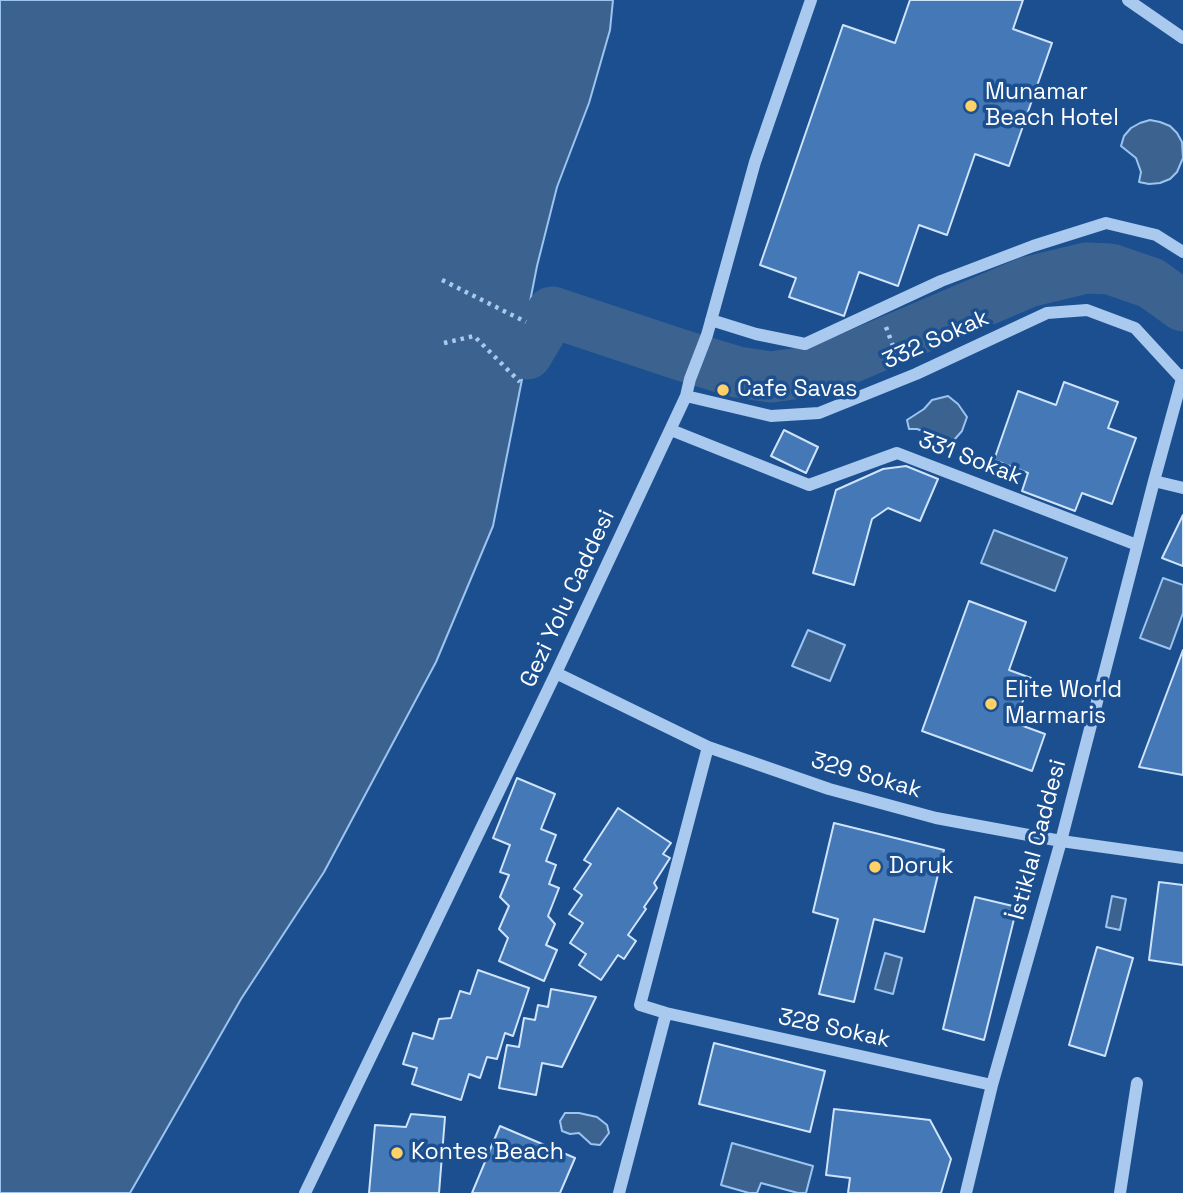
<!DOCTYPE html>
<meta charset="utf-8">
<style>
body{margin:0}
canvas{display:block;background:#1b4f8f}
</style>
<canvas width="1183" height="1193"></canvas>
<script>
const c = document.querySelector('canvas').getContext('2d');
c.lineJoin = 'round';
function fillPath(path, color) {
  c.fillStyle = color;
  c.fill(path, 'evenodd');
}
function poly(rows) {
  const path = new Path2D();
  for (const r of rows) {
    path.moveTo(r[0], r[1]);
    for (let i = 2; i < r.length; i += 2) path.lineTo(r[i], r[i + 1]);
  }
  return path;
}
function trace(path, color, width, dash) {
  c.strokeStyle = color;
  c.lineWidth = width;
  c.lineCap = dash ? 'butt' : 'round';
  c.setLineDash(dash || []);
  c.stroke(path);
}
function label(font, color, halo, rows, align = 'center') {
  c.font = font + ' "Space Grotesk",sans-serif';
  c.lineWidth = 7;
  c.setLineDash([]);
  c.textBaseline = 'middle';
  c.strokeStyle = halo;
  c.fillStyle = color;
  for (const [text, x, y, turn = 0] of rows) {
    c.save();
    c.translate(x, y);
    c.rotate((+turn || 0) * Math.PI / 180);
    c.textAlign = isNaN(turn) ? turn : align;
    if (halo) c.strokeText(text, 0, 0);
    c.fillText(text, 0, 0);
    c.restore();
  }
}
const water = poly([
 [0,0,613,0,610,30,589,103,557,187,537,266,526,322,527,354,493,526,436,662,324,872,241,999,130,1193,0,1193,0,0],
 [1150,120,1160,122,1170,126,1177,133,1182,142,1183,158,1177,172,1170,179,1160,183,1149,184,1139,182,1141,172,1136,158,1121,146,1124,136,1131,128,1140,123,1150,120],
 [948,396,958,404,967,417,962,431,954,440,941,442,928,433,917,429,909,429,907,420,924,409,932,400,948,396],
 [994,530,1067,558,1055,591,981,563,994,530],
 [1163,578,1183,585,1183,613,1170,649,1140,638,1163,578],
 [808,630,845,645,830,681,792,666,808,630],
 [1112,896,1126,899,1120,930,1106,927,1112,896],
 [885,953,902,958,893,994,875,989,885,953],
 [565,1113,579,1113,597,1117,607,1125,609,1133,600,1145,591,1144,579,1133,570,1134,562,1131,560,1121,565,1113],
 [732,1143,813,1166,806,1193,798,1193,761,1183,757,1193,749,1193,721,1185,732,1143]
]);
const river = poly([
 [527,354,552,312,681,355,737,372,771,377,822,370,1028,282,1086,268,1110,269,1151,283,1183,306]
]);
const building = poly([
 [910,0,1023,0,1013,29,1052,43,1009,166,975,154,947,235,919,225,898,286,859,272,844,316,789,297,796,278,760,265,843,25,895,43,910,0],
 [1064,382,1118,402,1108,428,1136,438,1112,504,1082,493,1075,511,1022,491,1028,473,994,460,1018,391,1056,405,1064,382],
 [784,430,818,447,806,473,771,456,784,430],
 [906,466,938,479,920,521,888,508,872,519,854,585,813,573,836,490,883,469,906,466],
 [1183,515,1183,566,1162,558,1183,515],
 [969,601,1026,622,1009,670,1031,678,1015,723,1045,734,1032,771,922,731,969,601],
 [1183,650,1183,775,1139,767,1183,650],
 [517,778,555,794,541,829,556,835,546,861,556,865,549,884,559,888,548,916,555,924,546,945,557,950,544,981,499,961,508,938,499,929,509,906,500,897,509,875,500,872,510,845,493,838,517,778],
 [618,808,671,843,663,854,670,858,654,883,657,888,644,907,646,909,628,935,636,941,624,959,618,955,601,980,579,965,586,954,570,943,583,923,569,914,582,895,574,889,591,864,584,860,618,808],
 [834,823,944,850,924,932,874,919,854,1002,819,994,838,919,813,912,834,823],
 [1159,882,1183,885,1183,965,1149,960,1159,882],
 [975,897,1017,907,984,1040,943,1029,975,897],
 [1097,947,1133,958,1105,1056,1069,1045,1097,947],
 [478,970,529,988,513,1036,505,1033,497,1059,487,1057,480,1078,469,1074,461,1100,412,1084,417,1068,403,1064,413,1033,433,1039,439,1019,451,1018,460,991,470,994,478,970],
 [551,989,596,997,562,1067,542,1063,536,1095,499,1088,507,1045,519,1047,524,1018,535,1020,538,1005,548,1007,551,989],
 [714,1043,825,1071,810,1132,699,1104,714,1043],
 [834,1109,930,1120,951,1159,941,1193,848,1193,850,1178,826,1175,834,1109],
 [411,1114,445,1117,439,1193,369,1193,375,1125,406,1127,411,1114],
 [500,1126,575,1158,560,1193,472,1193,500,1126]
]);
const path = poly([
 [442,280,526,322],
 [886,327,899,362],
 [444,343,474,336,520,382]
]);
const minor = poly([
 [1128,0,1183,38],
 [711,320,756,334,805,344,941,281,1033,246,1106,223,1156,235,1183,252],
 [686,396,771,416,819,413,916,374,1047,313,1087,310,1135,328,1181,378],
 [671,430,809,485,897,453,1137,545],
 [1154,481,1183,488],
 [556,673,708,747,829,789,936,818,1061,841,1183,858],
 [708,747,640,1005,666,1013,992,1085],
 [305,1193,556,673,686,396,690,379,707,335,755,162,811,0],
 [619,1193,666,1013],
 [966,1193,992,1085,1061,841,1154,481,1183,375],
 [1120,1193,1137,1083]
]);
const markers = [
 [971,106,7,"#ffd166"],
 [723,390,7,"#ffd166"],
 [991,704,7,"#ffd166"],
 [875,867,7,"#ffd166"],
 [397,1153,7,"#ffd166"]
];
const poiNames = [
 ["Munamar",985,93],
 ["Beach Hotel",985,119],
 ["Cafe Savas",737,390],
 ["Elite World",1005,691],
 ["Marmaris",1005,717],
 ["Doruk",889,867],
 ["Kontes Beach",411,1153]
];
const streetNames = [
 ["332 Sokak",936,340,-24],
 ["331 Sokak",970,459,21],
 ["Gezi Yolu Caddesi",568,599,-65],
 ["329 Sokak",866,776,16],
 ["İstiklal Caddesi",1038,840,-75],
 ["328 Sokak",834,1029,12]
];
fillPath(water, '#3c6290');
trace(water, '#9cc4f0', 2);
trace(river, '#3c6290', 51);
fillPath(building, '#4478b7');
trace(building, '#cfe3fa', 2);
trace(path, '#a9c9ee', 4.5, [3.5, 5]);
trace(minor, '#a9c9ee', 12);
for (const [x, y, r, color] of markers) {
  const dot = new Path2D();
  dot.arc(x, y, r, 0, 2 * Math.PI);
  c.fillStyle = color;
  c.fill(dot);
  trace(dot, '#1b4f8f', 2.5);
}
label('23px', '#fff', '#1b4f8f', poiNames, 'left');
label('23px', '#fff', '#1b4f8f', streetNames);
</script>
